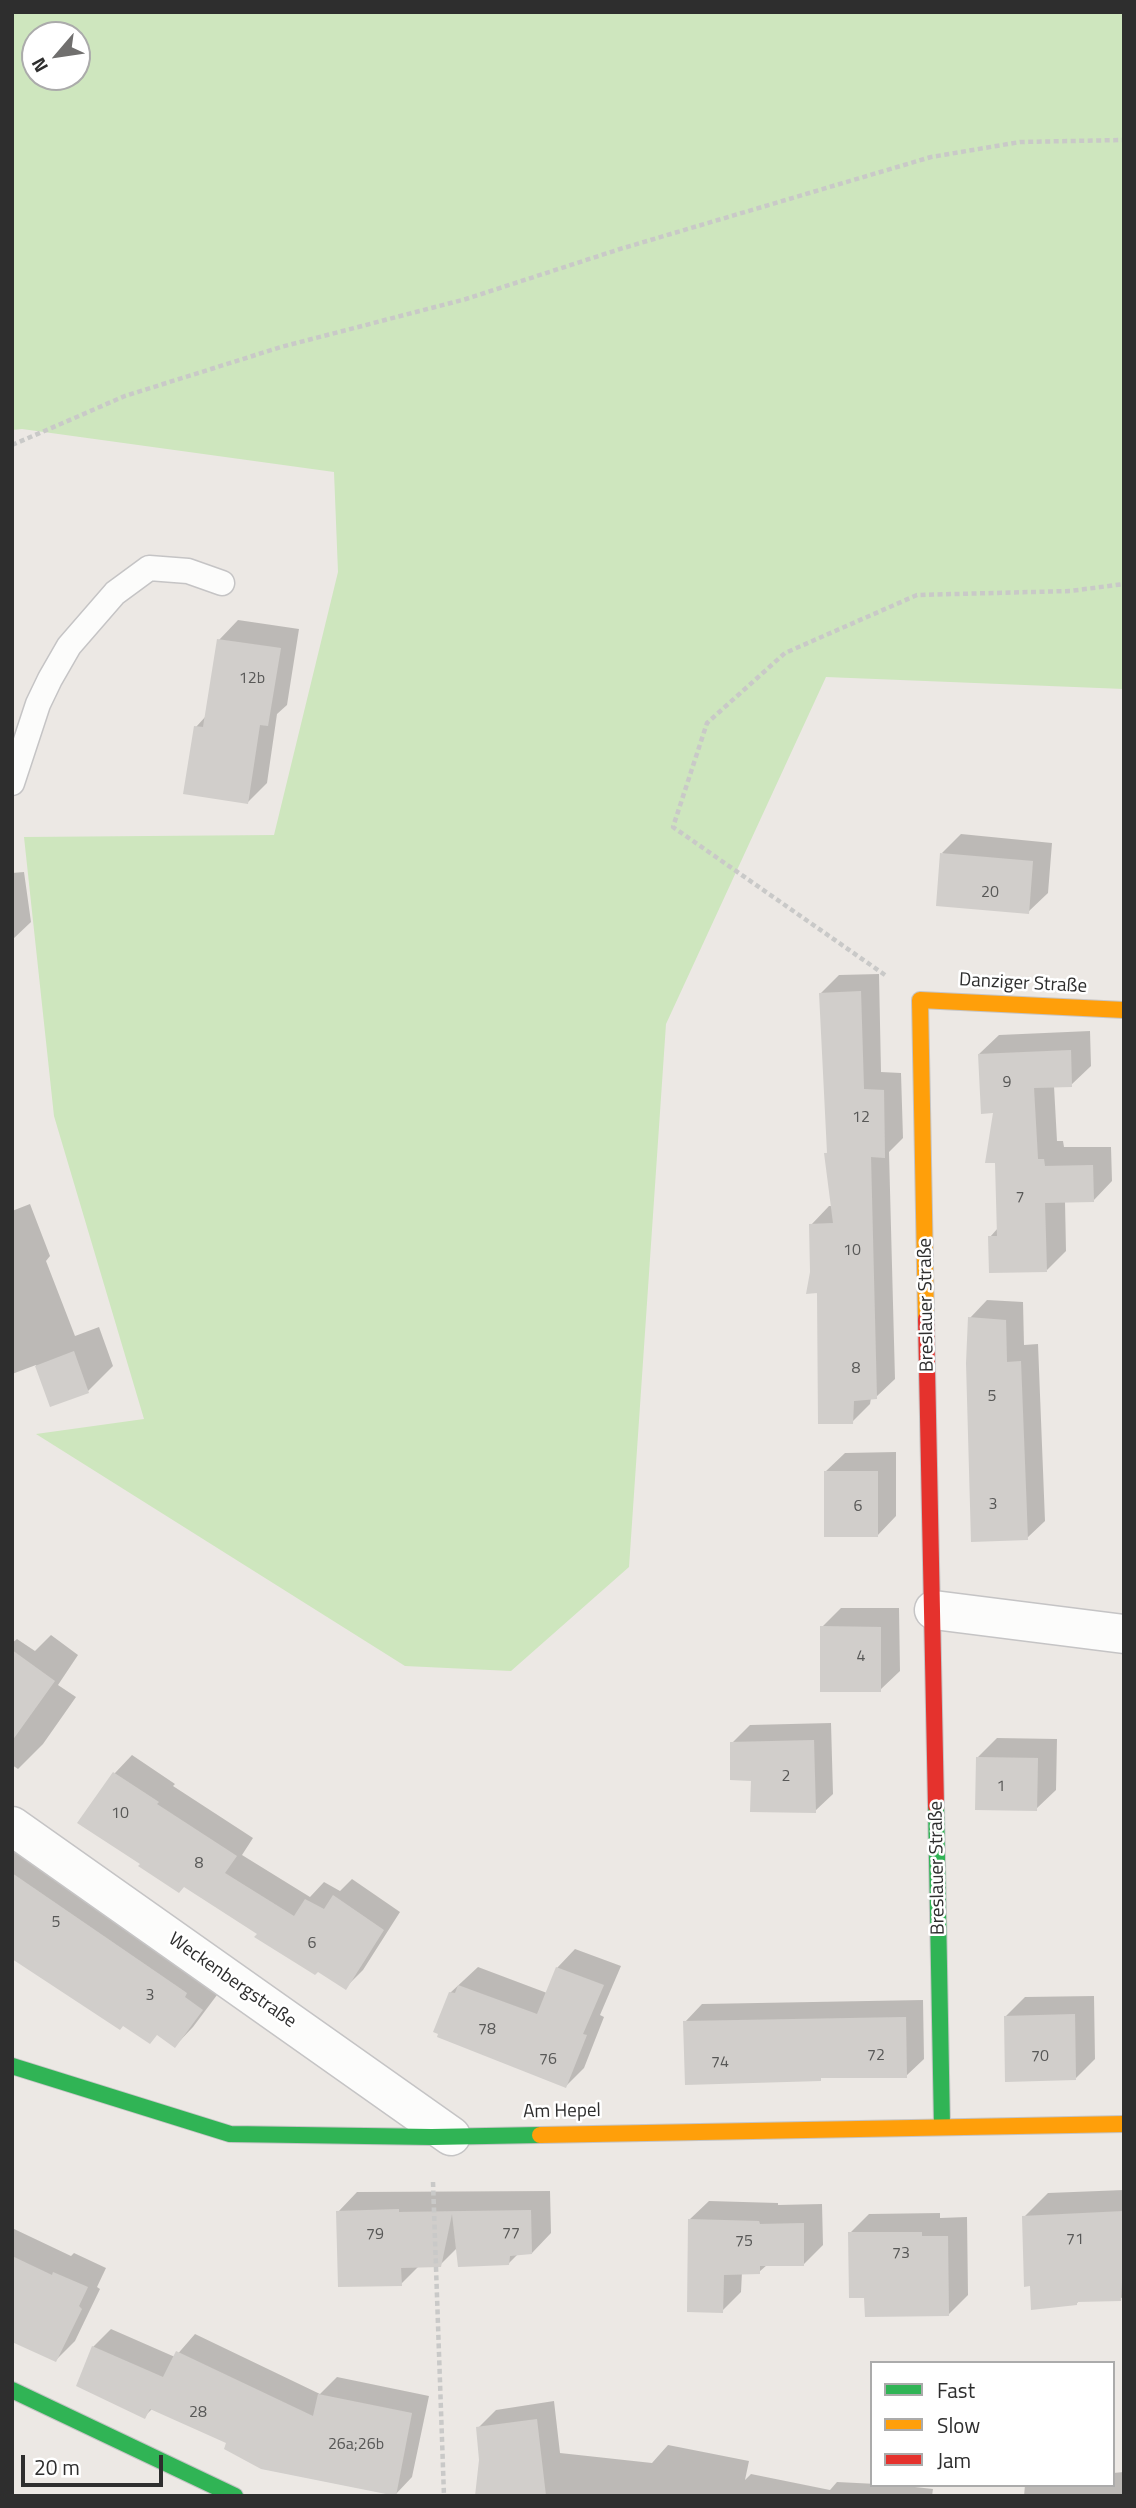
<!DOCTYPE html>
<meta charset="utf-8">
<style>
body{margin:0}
#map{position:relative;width:1136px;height:2508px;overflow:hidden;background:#ece8e4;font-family:"Titillium Web",sans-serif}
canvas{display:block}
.frame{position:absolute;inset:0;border:14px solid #2e2e2e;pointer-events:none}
.legend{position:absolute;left:870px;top:2361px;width:245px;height:126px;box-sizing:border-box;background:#fff;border:2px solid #ababab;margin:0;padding:9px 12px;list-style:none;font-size:21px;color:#2e2e2e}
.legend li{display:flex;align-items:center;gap:14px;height:35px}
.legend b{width:35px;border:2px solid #ababab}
.north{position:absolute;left:21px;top:21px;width:70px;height:70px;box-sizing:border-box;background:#fff;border:2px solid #ababab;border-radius:50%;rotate:241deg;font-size:19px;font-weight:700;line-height:28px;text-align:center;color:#2e2e2e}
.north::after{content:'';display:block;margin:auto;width:24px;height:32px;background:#706f6e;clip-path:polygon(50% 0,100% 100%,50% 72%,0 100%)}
.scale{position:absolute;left:21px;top:2455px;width:142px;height:32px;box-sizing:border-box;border:4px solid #2e2e2e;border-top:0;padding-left:9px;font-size:21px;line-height:24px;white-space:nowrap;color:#2e2e2e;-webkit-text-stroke:5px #fff;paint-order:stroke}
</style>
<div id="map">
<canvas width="1136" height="2508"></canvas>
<div class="frame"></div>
<ul class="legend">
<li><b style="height:9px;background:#30b455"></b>Fast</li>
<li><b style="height:9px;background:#ff9f0a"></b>Slow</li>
<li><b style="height:9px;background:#e5322d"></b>Jam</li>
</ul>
<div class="north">N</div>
<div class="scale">20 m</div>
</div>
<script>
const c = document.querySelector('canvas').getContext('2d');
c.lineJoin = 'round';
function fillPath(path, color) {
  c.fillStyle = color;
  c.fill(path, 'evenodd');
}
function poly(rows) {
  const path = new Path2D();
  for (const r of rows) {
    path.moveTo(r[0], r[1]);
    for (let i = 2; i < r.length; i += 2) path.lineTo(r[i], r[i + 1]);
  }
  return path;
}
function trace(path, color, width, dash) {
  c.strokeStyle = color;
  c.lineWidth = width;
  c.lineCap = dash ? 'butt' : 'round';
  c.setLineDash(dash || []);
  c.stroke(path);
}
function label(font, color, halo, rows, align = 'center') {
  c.font = font + ' "Titillium Web",sans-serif';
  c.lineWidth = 5;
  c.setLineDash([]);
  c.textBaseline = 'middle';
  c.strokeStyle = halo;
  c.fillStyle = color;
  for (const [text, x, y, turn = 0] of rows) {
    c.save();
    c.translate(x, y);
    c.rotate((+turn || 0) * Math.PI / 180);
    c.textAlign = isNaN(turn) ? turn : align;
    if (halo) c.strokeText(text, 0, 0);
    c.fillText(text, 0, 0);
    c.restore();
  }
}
const green = poly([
 [12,12,1124,12,1124,689,826,677,666,1024,629,1567,511,1671,405,1666,36,1434,144,1419,54,1116,24,837,274,835,338,572,334,472,22,429,12,430],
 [35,35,77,35,77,77,35,77]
]);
const shadow = poly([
 [238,620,299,629,287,705,277,714,267,783,248,802,196,727,206,716,219,640],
 [961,834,1052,843,1048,893,1028,912,942,853],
 [24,872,31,922,12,940,12,873],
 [879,974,881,1072,901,1073,903,1138,889,1152,895,1379,876,1397,871,1398,870,1404,852,1422,811,1272,811,1225,829,1206,832,1206,826,1154,828,1151,821,993,839,975],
 [1090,1031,1091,1066,1071,1085,1054,1086,1057,1141,1063,1141,1064,1147,1111,1147,1112,1181,1093,1201,1065,1201,1066,1251,1047,1270,990,1237,998,1228,995,1112,979,1054,999,1035],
 [30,1204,50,1256,46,1261,75,1336,99,1327,113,1366,88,1391,51,1405,36,1365,12,1374,12,1211],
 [987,1300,1023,1302,1024,1345,1038,1344,1045,1521,1027,1538,970,1318],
 [896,1452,896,1516,877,1536,825,1472,845,1453],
 [841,1608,899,1608,900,1671,880,1690,822,1627],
 [51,1635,78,1655,58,1685,76,1697,43,1744,18,1769,12,1765,12,1643,17,1639,35,1651],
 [831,1723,833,1794,815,1811,753,1779,732,1743,750,1725],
 [997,1738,1057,1739,1056,1790,1036,1809,977,1758],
 [132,1755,175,1784,173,1786,253,1838,242,1855,310,1897,324,1882,340,1891,352,1879,400,1912,363,1970,346,1987,185,1885,142,1864,79,1822,115,1773],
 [12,1830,220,1991,193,2027,175,2046,12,1937],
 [575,1949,621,1966,600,2015,604,2017,584,2068,566,2086,450,1993,478,1967,547,1993,557,1968],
 [1094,1996,1095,2059,1076,2078,1006,2016,1025,1997],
 [923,2000,924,2059,906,2076,823,2076,820,2079,685,2022,702,2004],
 [1124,2190,1124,2296,1120,2299,1080,2300,1076,2304,1024,2217,1048,2193],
 [550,2191,551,2233,532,2253,518,2254,509,2263,457,2248,440,2265,419,2266,401,2284,338,2212,357,2192],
 [709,2201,778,2203,778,2205,822,2204,823,2245,804,2264,767,2265,759,2272,742,2272,741,2292,722,2311,689,2220],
 [940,2213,940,2218,967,2217,968,2295,949,2314,866,2296,850,2233,869,2214],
 [12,2228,71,2256,74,2253,106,2268,97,2287,100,2289,75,2341,56,2360,12,2340],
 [111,2329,175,2357,195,2334,320,2394,337,2377,429,2396,412,2477,395,2495,228,2442,152,2409,144,2417,93,2347],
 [554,2401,560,2453,652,2463,668,2445,749,2461,745,2480,751,2474,830,2490,837,2482,897,2485,933,2489,932,2496,477,2496,481,2460,478,2428,496,2410],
 [1124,2472,1124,2496,1024,2496,1025,2485,1113,2485,1113,2473]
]);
const building = poly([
 [217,639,281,648,268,726,260,725,248,804,183,794,194,726,203,727],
 [940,853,1033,861,1029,914,936,906],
 [861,991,864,1089,884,1090,885,1158,871,1157,877,1399,854,1401,853,1424,818,1424,817,1293,806,1294,810,1272,809,1224,833,1223,824,1153,827,1153,819,993],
 [1071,1050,1072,1087,1034,1088,1038,1159,1044,1159,1045,1166,1093,1165,1094,1202,1045,1203,1047,1272,989,1273,988,1236,997,1236,995,1163,985,1163,993,1113,981,1114,978,1054],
 [968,1317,1006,1320,1007,1362,1021,1361,1028,1540,971,1542,966,1363],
 [74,1351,89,1393,50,1407,35,1366],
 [824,1471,878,1471,878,1537,824,1537],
 [820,1626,881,1627,881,1692,820,1692],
 [12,1650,55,1681,12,1741],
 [814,1740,816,1813,750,1812,751,1781,730,1780,730,1742],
 [976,1757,1038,1758,1037,1811,975,1810],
 [113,1772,159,1802,157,1804,237,1856,225,1873,294,1916,305,1899,324,1909,333,1895,384,1930,346,1990,318,1972,315,1975,254,1937,257,1934,184,1887,179,1893,138,1866,140,1864,77,1823],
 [12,1873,187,1993,185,1997,203,2010,175,2048,157,2035,150,2044,123,2026,120,2030,12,1959],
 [556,1967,604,1985,583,2034,587,2035,566,2088,437,2037,438,2034,433,2032,449,1992,455,1993,458,1985,537,2014],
 [1075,2014,1076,2080,1005,2082,1004,2016],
 [906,2017,907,2078,821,2078,821,2081,685,2085,683,2021],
 [399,2209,399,2212,531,2210,532,2254,510,2256,509,2265,458,2267,452,2214,441,2267,401,2268,402,2286,338,2287,336,2211],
 [1124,2211,1124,2282,1122,2282,1121,2301,1077,2302,1077,2305,1031,2310,1030,2286,1024,2287,1022,2216],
 [688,2219,759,2221,760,2224,804,2223,804,2266,760,2266,760,2274,724,2275,723,2313,687,2312],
 [848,2232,922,2232,922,2236,948,2236,949,2316,865,2317,864,2298,849,2298],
 [12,2256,52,2275,53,2272,88,2287,79,2306,82,2309,56,2362,12,2342],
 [92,2346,163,2377,176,2351,313,2416,318,2394,412,2413,396,2496,261,2469,224,2449,226,2443,150,2409,145,2419,76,2386],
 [537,2419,546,2496,475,2496,479,2460,476,2427]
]);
const path = poly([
 [12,445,125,396,281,347,466,299,620,249,931,157,1020,142,1124,140],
 [885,975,673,827,707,723,785,653,917,595,1070,591,1124,584],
 [433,2182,444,2496]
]);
const lane = poly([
 [12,783,38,704,50,679,69,646,115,593,149,568,188,571,222,583]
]);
const street = poly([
 [934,1610,1124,1634],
 [12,1826,451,2136]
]);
const fast = poly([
 [936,1806,942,2126],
 [12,2066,230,2134,432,2137,540,2135],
 [12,2390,235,2496]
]);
const slow = poly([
 [926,1319,920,1000,1124,1010],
 [540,2135,1124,2124]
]);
const jam = poly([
 [926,1319,936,1806]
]);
const numberNames = [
 ["12b",252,679],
 ["20",990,893],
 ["9",1007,1083],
 ["12",861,1118],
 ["7",1020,1198],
 ["10",852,1251],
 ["8",856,1369],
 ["5",992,1397],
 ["3",993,1505],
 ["6",858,1507],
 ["4",861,1657],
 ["2",786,1777],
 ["1",1001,1787],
 ["10",120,1814],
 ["8",199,1864],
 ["5",56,1923],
 ["6",312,1944],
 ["3",150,1996],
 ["78",487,2030],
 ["72",876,2056],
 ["70",1040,2057],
 ["76",548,2060],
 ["74",720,2063],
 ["77",511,2234],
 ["79",375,2235],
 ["71",1075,2240],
 ["75",744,2242],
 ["73",901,2254],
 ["28",198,2413],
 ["26a;26b",356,2445]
];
const streetNames = [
 ["Danziger Straße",1023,984,3],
 ["Breslauer Straße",927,1305,-91],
 ["Breslauer Straße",938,1868,-91],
 ["Weckenbergstraße",232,1981,35],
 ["Am Hepel",562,2112,-1]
];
fillPath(green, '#cee6be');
fillPath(shadow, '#0003');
fillPath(building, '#d1cecb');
trace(lane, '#c5c4c5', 27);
trace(street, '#c5c4c5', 41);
trace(fast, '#c5c4c5', 18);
trace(slow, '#c5c4c5', 18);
trace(jam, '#c5c4c5', 18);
trace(path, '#c9c9c8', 4.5, [5, 3.5]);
trace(lane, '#fcfcfb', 24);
trace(street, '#fcfcfb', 38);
trace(fast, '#30b455', 16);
trace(slow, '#ff9f0a', 16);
trace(jam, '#e5322d', 16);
label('16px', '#585857', null, numberNames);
label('19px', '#2e2e2e', '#fff', streetNames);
</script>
